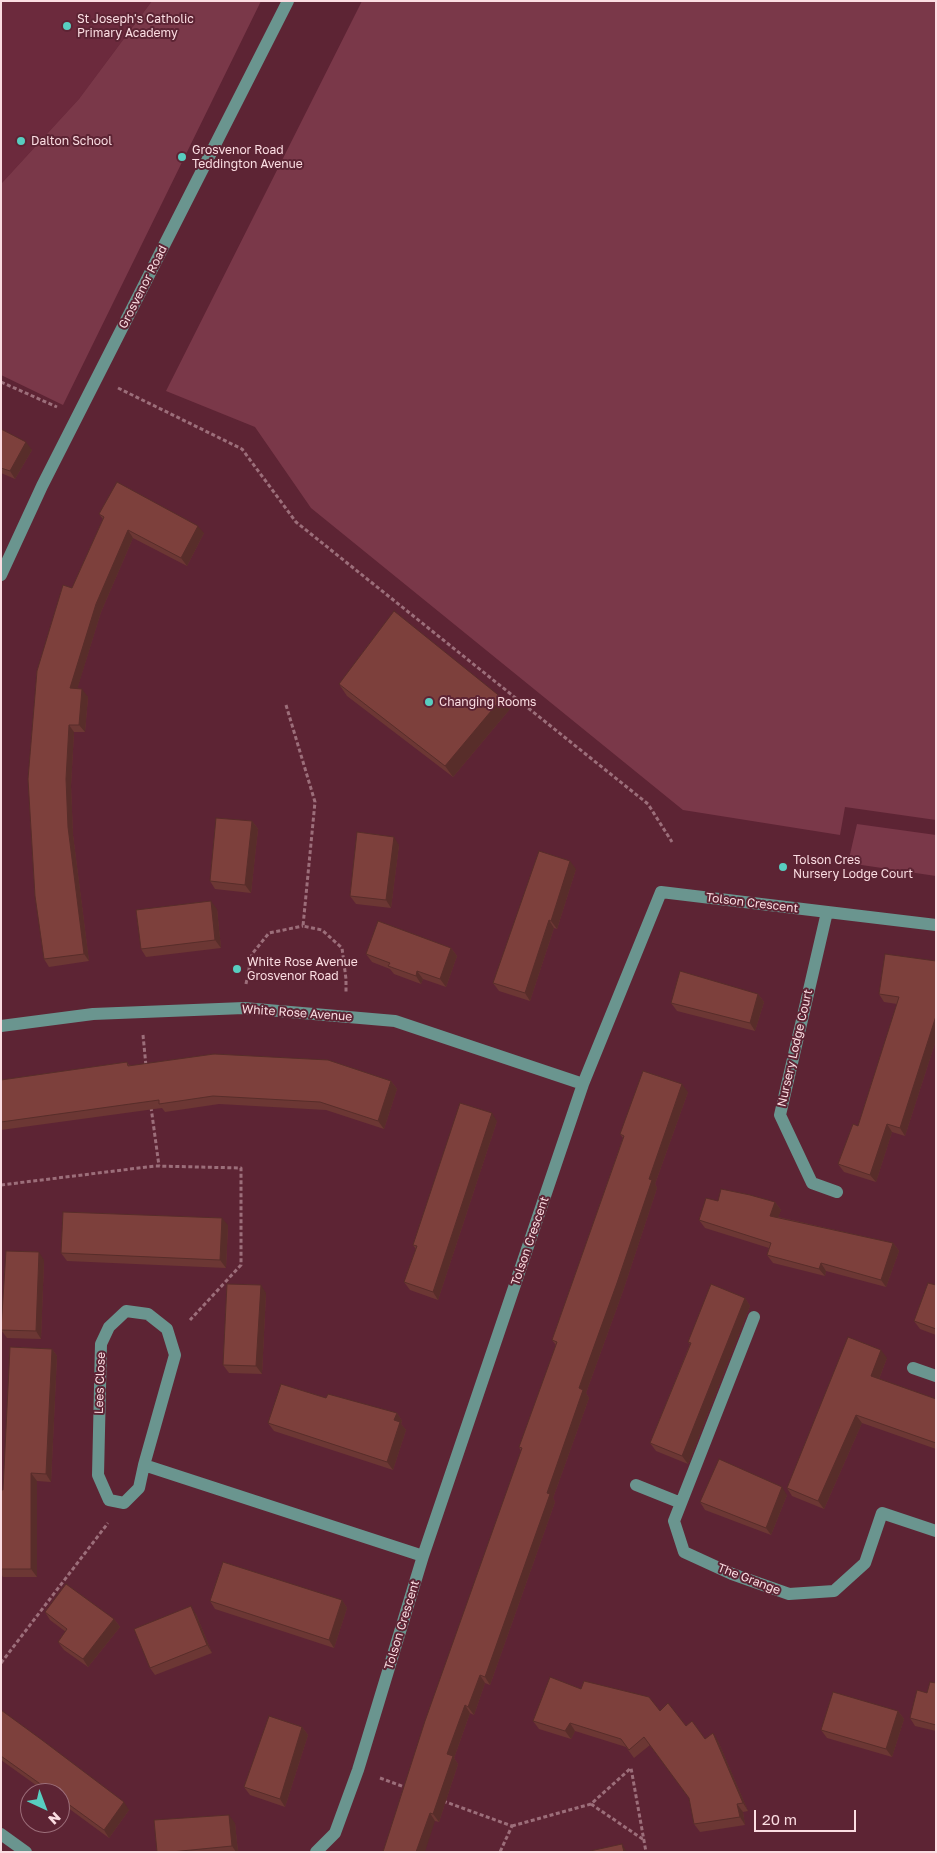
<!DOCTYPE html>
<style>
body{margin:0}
#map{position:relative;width:937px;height:1853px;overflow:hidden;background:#5d2434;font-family:"Golos Text",sans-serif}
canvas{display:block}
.frame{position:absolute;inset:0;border:2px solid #fbdde2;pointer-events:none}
.north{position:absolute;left:20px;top:1783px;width:50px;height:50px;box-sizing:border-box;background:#5d2434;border:1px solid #9c6e7a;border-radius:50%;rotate:137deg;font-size:14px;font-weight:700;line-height:20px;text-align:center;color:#fbdde2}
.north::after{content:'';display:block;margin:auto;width:18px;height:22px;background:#58cec0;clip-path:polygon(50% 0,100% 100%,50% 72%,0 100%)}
.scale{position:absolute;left:754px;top:1810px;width:102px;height:22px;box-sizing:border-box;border:2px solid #fbdde2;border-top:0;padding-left:6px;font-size:15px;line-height:18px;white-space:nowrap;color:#fbdde2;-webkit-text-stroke:4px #5d2434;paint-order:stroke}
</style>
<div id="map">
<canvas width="937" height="1853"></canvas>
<div class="frame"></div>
<div class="north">N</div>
<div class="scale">20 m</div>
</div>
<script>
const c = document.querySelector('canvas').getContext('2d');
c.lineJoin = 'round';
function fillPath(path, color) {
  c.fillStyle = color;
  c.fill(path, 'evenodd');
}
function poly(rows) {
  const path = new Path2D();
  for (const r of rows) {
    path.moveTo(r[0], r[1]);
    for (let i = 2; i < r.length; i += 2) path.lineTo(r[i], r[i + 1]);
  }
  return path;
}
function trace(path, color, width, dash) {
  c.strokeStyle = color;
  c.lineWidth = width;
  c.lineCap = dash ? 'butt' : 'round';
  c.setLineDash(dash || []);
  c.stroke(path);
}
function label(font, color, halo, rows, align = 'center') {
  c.font = font + ' "Golos Text",sans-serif';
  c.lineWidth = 4;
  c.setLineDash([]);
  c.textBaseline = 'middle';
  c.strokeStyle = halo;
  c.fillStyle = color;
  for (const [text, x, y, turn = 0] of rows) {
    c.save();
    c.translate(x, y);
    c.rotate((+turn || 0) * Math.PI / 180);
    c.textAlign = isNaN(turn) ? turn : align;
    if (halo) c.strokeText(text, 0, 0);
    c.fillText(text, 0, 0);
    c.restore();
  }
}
const built = poly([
 [1,1,152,1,79,99,1,184]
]);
const green = poly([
 [152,1,261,1,63,405,1,375,1,184,79,99],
 [362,1,936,1,936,820,845,807,840,835,683,810,311,508,255,427,166,391],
 [857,824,936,835,936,876,848,863]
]);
const path = poly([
 [1,382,57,407],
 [118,388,242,449,296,522,648,804,672,842],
 [286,705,315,802,303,926,322,930,342,948,346,979,346,994],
 [246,984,252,954,269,933,303,926],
 [143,1035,146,1066],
 [151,1107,159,1166],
 [1,1185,155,1166,241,1168,241,1265,190,1320],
 [1,1663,108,1523],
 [380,1778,407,1788],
 [443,1801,512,1826,500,1852],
 [591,1804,644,1840],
 [512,1826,591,1804,631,1768,646,1852]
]);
const minor = poly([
 [1,575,42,486,288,1],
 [827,912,780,1115,812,1183,837,1192],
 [1,1026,93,1014,244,1008,395,1021,583,1084],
 [754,1317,674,1521,684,1552,732,1574,789,1594,834,1591,865,1563,882,1513,936,1531],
 [913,1368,936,1376],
 [144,1465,175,1355,167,1329,148,1314,126,1311,109,1327,101,1344,98,1475,109,1500,124,1503,139,1488,144,1465,423,1556],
 [636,1485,681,1503],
 [1,1834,26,1852],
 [316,1852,335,1833,358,1770,423,1556,583,1084,661,892,936,925]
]);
const wall = poly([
 [1,429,32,450,15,479,1,473],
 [99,514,204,533,187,566,133,538,101,612,77,689,88,697,85,732,74,732,71,786,73,835,89,961,49,967,44,959,72,588,103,519],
 [339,684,510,709,453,777,347,696],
 [252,821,258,829,251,893,215,889,210,881],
 [399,845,391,908,356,904,350,896],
 [576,869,557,929,554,928,530,1001,499,991,493,983],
 [217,909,221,948,146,957,141,949],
 [451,948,457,956,446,987,423,979,421,984,394,974,390,969,372,962,366,954],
 [936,961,936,1040,905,1136,892,1132,876,1182,844,1172,838,1164,858,1126,897,1004,884,1002,879,994],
 [758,994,764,1002,755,1031,677,1011,671,1003],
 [127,1062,129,1065,391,1081,397,1089,384,1129,326,1110,219,1104,165,1112,162,1108,1,1130,1,1080],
 [688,1092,655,1184,657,1188,623,1291,586,1393,589,1398,553,1498,555,1502,490,1685,485,1683,474,1715,470,1713,454,1758,458,1764,439,1822,435,1821,383,1852,521,1451,519,1447,556,1345,552,1340,623,1138,620,1134],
 [497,1121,438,1300,410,1290,404,1282,416,1249,413,1245],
 [718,1201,775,1202,781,1210,778,1217,893,1243,899,1251,886,1287,826,1271,825,1276,773,1263,767,1255,769,1248,705,1228,699,1220],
 [228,1225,226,1268,67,1261,61,1253],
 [44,1260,41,1339,7,1338,1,1330],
 [936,1285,936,1335,920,1329,914,1321],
 [266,1293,262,1374,229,1373,223,1365],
 [745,1298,750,1306,688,1464,656,1451,650,1443,690,1344,688,1342],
 [52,1349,57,1356,51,1482,37,1481,37,1577,3,1577,1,1574,1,1490,3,1490],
 [887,1358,879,1379,936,1399,936,1449,862,1423,824,1509,792,1496,787,1488],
 [326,1398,397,1413,402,1421,401,1424,406,1430,393,1470,274,1431,268,1423],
 [787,1495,771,1535,705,1510,700,1502],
 [342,1600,347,1608,334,1648,215,1609,210,1601],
 [45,1612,114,1619,120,1627,88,1667,64,1650,58,1642,66,1632,50,1620],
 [196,1614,212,1653,155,1675,150,1668],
 [936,1683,936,1731,915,1726,910,1718,927,1693],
 [581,1689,660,1711,686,1726,705,1739,718,1741,748,1811,743,1812,745,1825,700,1832,694,1824,690,1799,650,1745,634,1758,626,1747,575,1731,571,1739,539,1729,533,1721],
 [1,1710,129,1810,109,1838,60,1802,60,1793,47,1793,1,1760],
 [898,1711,904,1719,892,1757,827,1738,821,1730],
 [302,1727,308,1735,285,1807,250,1795,244,1787],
 [235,1823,238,1852,157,1852]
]);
const shadedWall = poly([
 [26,442,32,450,15,479,10,471],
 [198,526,204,533,187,566,181,558],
 [128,530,133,538,101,612,75,696,70,688,79,656,96,604],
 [82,689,88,697,85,732,79,725],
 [502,698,510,709,453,777,445,766],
 [69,725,74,732,71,786,73,835,89,961,84,954,68,827,66,779],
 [252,821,258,829,251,893,245,885],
 [394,837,399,845,391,908,386,900],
 [570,861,576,869,557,929,551,921],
 [211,901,217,909,221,948,215,940],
 [549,920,554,928,530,1001,525,993],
 [451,948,457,956,446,987,440,979],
 [417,971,423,979,421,984,416,976],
 [758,994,764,1002,755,1031,750,1023],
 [936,1016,936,1040,905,1136,900,1128],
 [391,1081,397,1089,384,1129,378,1121],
 [682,1084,688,1092,655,1184,657,1188,623,1291,586,1393,589,1398,553,1498,555,1502,490,1685,485,1677,547,1493,579,1388,649,1179],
 [492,1113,497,1121,438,1300,433,1292],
 [887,1124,892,1132,876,1182,870,1175],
 [775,1202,781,1210,776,1223,770,1216],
 [222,1218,228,1225,226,1268,220,1260],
 [893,1243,899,1251,886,1287,881,1280],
 [39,1252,44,1260,41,1339,36,1331],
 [821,1263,826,1271,825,1276,819,1269],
 [261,1285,266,1293,262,1374,256,1366],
 [745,1298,750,1306,688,1464,682,1456],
 [52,1349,57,1356,51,1482,46,1474],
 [881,1350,887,1358,877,1384,871,1376],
 [397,1413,402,1421,401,1424,406,1430,393,1470,387,1462,394,1420],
 [856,1415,862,1423,824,1509,818,1501],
 [31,1473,37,1481,37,1577,31,1569],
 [782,1487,787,1495,771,1535,766,1528],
 [342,1600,347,1608,334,1648,329,1640],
 [191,1606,196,1614,212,1653,207,1645],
 [114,1619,120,1627,88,1667,83,1659],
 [480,1675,485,1683,474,1715,468,1707],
 [465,1705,470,1713,454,1758,458,1764,439,1822,433,1814,447,1754],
 [898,1711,904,1719,892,1757,886,1749],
 [570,1723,575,1731,571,1739,565,1731],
 [302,1727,308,1735,285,1807,280,1799],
 [713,1733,718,1741,748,1811,743,1803],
 [124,1802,129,1810,109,1838,104,1830],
 [737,1804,743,1812,745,1825,740,1817],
 [430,1813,435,1821,425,1852,416,1852],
 [229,1815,235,1823,238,1852,236,1852,232,1846],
 [622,1844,627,1852,624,1852]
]);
const building = poly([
 [1,429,26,442,10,471,1,468,1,429],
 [117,482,198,526,181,558,128,530,96,604,70,688,82,689,79,725,69,725,66,779,68,827,84,954,44,959,35,896,28,779,37,671,63,585,72,588,104,517,99,514,117,482],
 [394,611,502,698,445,766,339,684,394,611],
 [216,818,252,821,245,885,210,881,216,818],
 [357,832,394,837,386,900,350,896,357,832],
 [539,851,570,861,551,921,549,920,525,993,493,983,539,851],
 [211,901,215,940,141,949,136,910,211,901],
 [378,921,451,948,440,979,417,971,416,976,388,966,390,963,366,954,378,921],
 [885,954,936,961,936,1016,900,1128,887,1124,870,1175,838,1164,853,1124,858,1126,899,997,879,994,885,954],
 [680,971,758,994,750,1023,671,1003,680,971],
 [214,1054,328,1060,391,1081,378,1121,320,1102,213,1096,159,1104,159,1100,1,1122,1,1080,127,1062,128,1066,214,1054],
 [643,1071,682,1084,649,1179,652,1180,617,1283,579,1388,583,1390,547,1493,550,1494,485,1677,480,1675,468,1707,465,1705,447,1754,453,1756,433,1814,430,1813,416,1852,383,1852,425,1721,522,1448,519,1447,557,1342,552,1340,624,1136,620,1134,643,1071],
 [460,1103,492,1113,433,1292,404,1282,417,1246,413,1245,460,1103],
 [721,1189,750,1195,775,1202,770,1216,893,1243,881,1280,821,1263,819,1269,767,1255,771,1243,699,1220,706,1198,718,1201,721,1189],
 [63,1212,222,1218,220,1260,61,1253,63,1212],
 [6,1251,39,1252,36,1331,1,1330,6,1251],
 [928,1283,936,1285,936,1329,914,1321,928,1283],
 [227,1284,261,1285,256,1366,223,1365,227,1284],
 [711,1284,745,1298,682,1456,650,1443,691,1343,688,1342,711,1284],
 [848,1337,881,1350,871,1376,936,1399,936,1443,856,1415,818,1501,787,1488,848,1337],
 [10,1347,52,1349,46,1474,31,1473,31,1569,1,1569,1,1490,3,1490,10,1347],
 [281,1384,326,1398,328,1394,397,1413,394,1420,400,1422,387,1462,268,1423,281,1384],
 [719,1459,782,1487,766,1528,700,1502,719,1459],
 [223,1562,342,1600,329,1640,210,1601,223,1562],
 [66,1584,114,1619,83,1659,58,1642,67,1629,45,1612,66,1584],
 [191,1606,207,1645,150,1668,134,1629,191,1606],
 [550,1677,581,1689,584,1681,649,1697,660,1711,668,1703,686,1726,692,1721,705,1739,713,1733,743,1803,737,1804,740,1817,694,1824,689,1798,644,1737,629,1750,621,1739,570,1723,565,1731,533,1721,550,1677],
 [930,1682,936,1683,936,1725,910,1718,917,1690,927,1693,930,1682],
 [833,1692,898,1711,886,1749,821,1730,833,1692],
 [1,1710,42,1740,124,1802,104,1830,60,1798,60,1793,53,1793,1,1756,1,1710],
 [269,1716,302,1727,280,1799,244,1787,269,1716],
 [229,1815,232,1846,171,1852,157,1852,154,1820,229,1815],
 [622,1844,624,1852,591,1852,590,1851,622,1844]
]);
const markers = [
 [67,26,5,"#58cec0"],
 [21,141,5,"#58cec0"],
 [182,157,5,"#58cec0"],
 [429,702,5,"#58cec0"],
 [783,867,5,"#58cec0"],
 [237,969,5,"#58cec0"]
];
const poiNames = [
 ["St Joseph's Catholic",77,19],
 ["Primary Academy",77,33],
 ["Dalton School",31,141],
 ["Grosvenor Road",192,150],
 ["Teddington Avenue",192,164],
 ["Changing Rooms",439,702],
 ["Tolson Cres",793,860],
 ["Nursery Lodge Court",793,874],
 ["White Rose Avenue",247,962],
 ["Grosvenor Road",247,976]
];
const streetNames = [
 ["Grosvenor Road",143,287,-63],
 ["Tolson Crescent",752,903,7],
 ["White Rose Avenue",297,1013,4],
 ["Nursery Lodge Court",795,1048,-77],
 ["Tolson Crescent",530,1241,-71],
 ["Lees Close",100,1383,-88],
 ["The Grange",749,1579,21],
 ["Tolson Crescent",402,1625,-73]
];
fillPath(built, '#6c2a3d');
fillPath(green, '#7a3849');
trace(path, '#9c6e7a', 3, [4, 2.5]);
trace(minor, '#6a958f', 12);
fillPath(wall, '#6c3734');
fillPath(shadedWall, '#582d2a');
fillPath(building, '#7d403c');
trace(building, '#582d2a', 1);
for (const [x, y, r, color] of markers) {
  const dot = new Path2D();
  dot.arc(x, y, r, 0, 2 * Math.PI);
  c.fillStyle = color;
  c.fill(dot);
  trace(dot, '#5d2434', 2);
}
label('12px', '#fbdde2', '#5d2434', poiNames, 'left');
label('12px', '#fbdde2', '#5d2434', streetNames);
</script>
